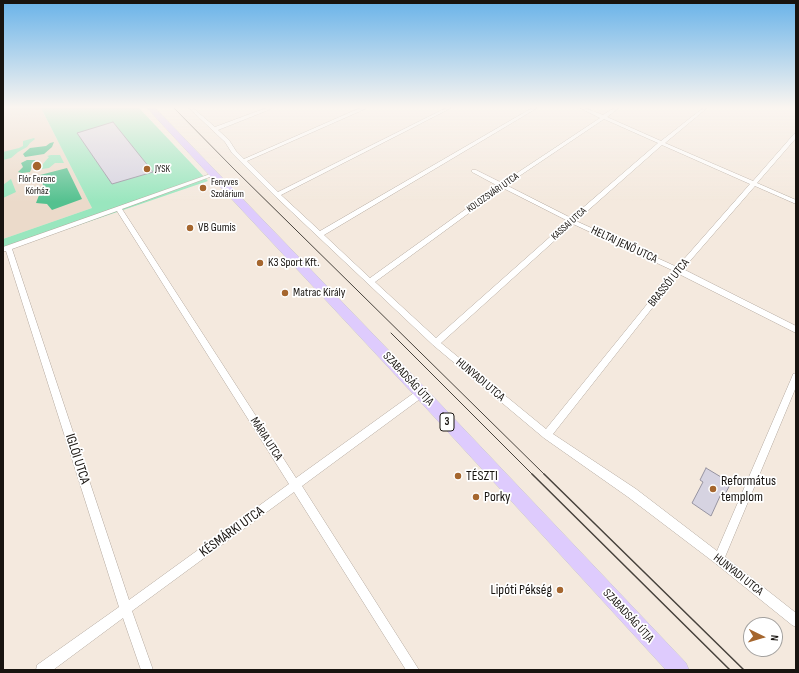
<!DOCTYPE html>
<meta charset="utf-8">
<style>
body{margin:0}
#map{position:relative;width:799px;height:673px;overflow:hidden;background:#f4e9de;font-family:"Sofia Sans Condensed",sans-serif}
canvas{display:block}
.frame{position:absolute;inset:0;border:4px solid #181410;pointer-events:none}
.north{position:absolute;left:743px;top:617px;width:40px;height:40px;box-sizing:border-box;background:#fff;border:1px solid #a3a19f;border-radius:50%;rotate:95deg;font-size:11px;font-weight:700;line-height:16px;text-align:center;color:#181410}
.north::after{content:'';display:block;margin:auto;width:14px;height:18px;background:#a5662e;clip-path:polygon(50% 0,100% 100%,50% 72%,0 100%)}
</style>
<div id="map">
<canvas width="799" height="673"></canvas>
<div class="frame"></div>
<div class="north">N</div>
</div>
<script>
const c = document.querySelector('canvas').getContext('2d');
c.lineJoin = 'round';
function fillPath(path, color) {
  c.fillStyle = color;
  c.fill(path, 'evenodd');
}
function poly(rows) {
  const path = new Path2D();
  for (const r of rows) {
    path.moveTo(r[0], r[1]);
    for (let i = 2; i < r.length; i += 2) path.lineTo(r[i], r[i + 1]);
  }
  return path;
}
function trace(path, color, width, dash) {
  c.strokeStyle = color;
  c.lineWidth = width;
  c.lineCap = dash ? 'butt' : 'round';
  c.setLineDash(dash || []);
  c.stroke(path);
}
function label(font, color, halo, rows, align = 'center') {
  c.font = font + ' "Sofia Sans Condensed",sans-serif';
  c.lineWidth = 3.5;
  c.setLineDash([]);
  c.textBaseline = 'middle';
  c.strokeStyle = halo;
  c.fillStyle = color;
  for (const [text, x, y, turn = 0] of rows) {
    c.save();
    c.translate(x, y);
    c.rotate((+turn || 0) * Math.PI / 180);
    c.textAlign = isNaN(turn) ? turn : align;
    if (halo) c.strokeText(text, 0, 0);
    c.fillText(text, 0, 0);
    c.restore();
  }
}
const built = poly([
 [3,108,41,108,92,208,3,239]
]);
const green = poly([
 [41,108,139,108,208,181,3,251,3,239,92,208],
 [34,138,35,139,30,143,27,147,18,152,11,158,3,160,3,152,19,148,23,146,23,141],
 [51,155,60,155,64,163,55,163,49,168,42,169,42,165,49,157,47,156],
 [11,179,16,192,3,198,3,185]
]);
const forest = poly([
 [54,142,52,147,44,154,25,157,23,154,30,148,46,146,50,143],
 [27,160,35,160,37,164,32,167,30,172,22,173,18,172,23,167,21,163],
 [67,168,82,199,52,210,47,204,36,203,43,185,40,175]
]);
const building = poly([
 [113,122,153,172,112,184,77,133,113,122],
 [706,468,731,483,724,496,721,494,711,516,692,503,703,482,700,480,706,468]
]);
const minor = poly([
 [189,108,193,108,215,127,266,108,271,108,271,109,218,130,229,140,236,151,244,159,360,108,365,108,365,109,247,161,278,192,446,108,451,108,281,195,320,231,532,108,537,108,324,235,370,278,498,186,472,172,472,170,476,170,502,183,600,118,580,108,585,108,603,115,614,108,619,108,607,117,661,141,703,108,707,108,665,143,753,181,794,134,796,133,796,138,757,183,796,200,796,204,755,186,683,269,796,326,796,333,679,274,553,434,636,489,717,551,792,377,793,374,796,373,796,387,725,557,796,613,796,627,792,625,715,563,628,497,544,438,433,345,275,196,232,153,225,142,189,108],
 [604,119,658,143,571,218,506,185,604,119],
 [662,145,750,184,677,267,576,221,662,145],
 [503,188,568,221,436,338,375,282,503,188],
 [573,224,674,271,546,429,441,343,573,224],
 [213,173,218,174,122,209,296,478,418,390,421,389,424,390,425,393,424,396,302,486,419,670,406,670,294,492,132,611,153,670,141,670,123,618,53,670,36,670,37,665,119,607,6,251,3,251,3,247,213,173],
 [117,211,289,484,129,600,12,249,117,211]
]);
const primary = poly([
 [147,108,155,108,426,389,686,663,689,670,666,670,416,397,147,108]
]);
const tramFar1 = poly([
 [174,108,233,168,545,475],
 [391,333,533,475]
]);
const tram = poly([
 [532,474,730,670],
 [544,474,744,670]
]);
const markers = [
 [37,166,5,"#a5662e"],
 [147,169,4,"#a5662e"],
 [203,188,4,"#a5662e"],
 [190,228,4,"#a5662e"],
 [260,263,4,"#a5662e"],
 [285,293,4,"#a5662e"],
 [458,476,4,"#a5662e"],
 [713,489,4,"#a5662e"],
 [476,497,4,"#a5662e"],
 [560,590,4,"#a5662e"]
];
const farPoinames = [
 ["JYSK",155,169],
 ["Flór Ferenc",37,179,"center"],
 ["Kórház",37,191,"center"],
 ["Fenyves",211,182],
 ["Szolárium",211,194]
];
const farStreetnames = [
 ["KOLOZSVÁRI UTCA",493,193,-35],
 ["KASSAI UTCA",569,224,-42]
];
const shields = [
 [447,422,14]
];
const shieldNames = [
 ["3",447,422]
];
const poiNames = [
 ["VB Gumis",198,228],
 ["K3 Sport Kft.",268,263],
 ["Matrac Király",293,293]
];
const streetNames = [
 ["HELTAI JENŐ UTCA",624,245,25],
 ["BRASSÓI UTCA",669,283,-51],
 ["SZABADSÁG ÚTJA",408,379,47],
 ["HUNYADI UTCA",480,380,40],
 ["MÁRIA UTCA",266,439,57],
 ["HUNYADI UTCA",738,575,38],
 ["SZABADSÁG ÚTJA",628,616,47]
];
const nearStreetnames = [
 ["IGLÓI UTCA",77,459,72],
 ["KÉSMÁRKI UTCA",232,532,-36]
];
const nearPoinames = [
 ["TÉSZTI",466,476],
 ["Református",721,481],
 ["templom",721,497],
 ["Porky",484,497],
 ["Lipóti Pékség",552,590,"right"]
];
fillPath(built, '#ebdaca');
fillPath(green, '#99e6be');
fillPath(forest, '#54c18f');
fillPath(building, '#d6d3e1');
trace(building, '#9693a0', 1);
trace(minor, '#b4a99f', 1);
trace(primary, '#cccbca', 1);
fillPath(minor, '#fff');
fillPath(primary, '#decbfd');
trace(tramFar1, '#47423c', 1);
trace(tram, '#47423c', 1.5);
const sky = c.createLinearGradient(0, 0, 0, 202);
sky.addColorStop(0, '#69b3e9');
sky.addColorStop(0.53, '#faf5f0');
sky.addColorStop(1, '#faf5f000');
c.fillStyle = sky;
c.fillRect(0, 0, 799, 202);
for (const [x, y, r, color] of markers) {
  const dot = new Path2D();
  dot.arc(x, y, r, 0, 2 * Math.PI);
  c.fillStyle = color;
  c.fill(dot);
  trace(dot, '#fff', 1.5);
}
label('10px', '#181410', '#fff', farPoinames, 'left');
label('10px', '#181410', '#fff', farStreetnames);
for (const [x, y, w] of shields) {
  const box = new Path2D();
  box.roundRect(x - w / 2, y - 9, w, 18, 3);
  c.fillStyle = '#fff';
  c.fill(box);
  trace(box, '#181410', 1);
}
label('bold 11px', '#181410', null, shieldNames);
label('12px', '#181410', '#fff', poiNames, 'left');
label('12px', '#181410', '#fff', streetNames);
label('14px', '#181410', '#fff', nearStreetnames);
label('14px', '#181410', '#fff', nearPoinames, 'left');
</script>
